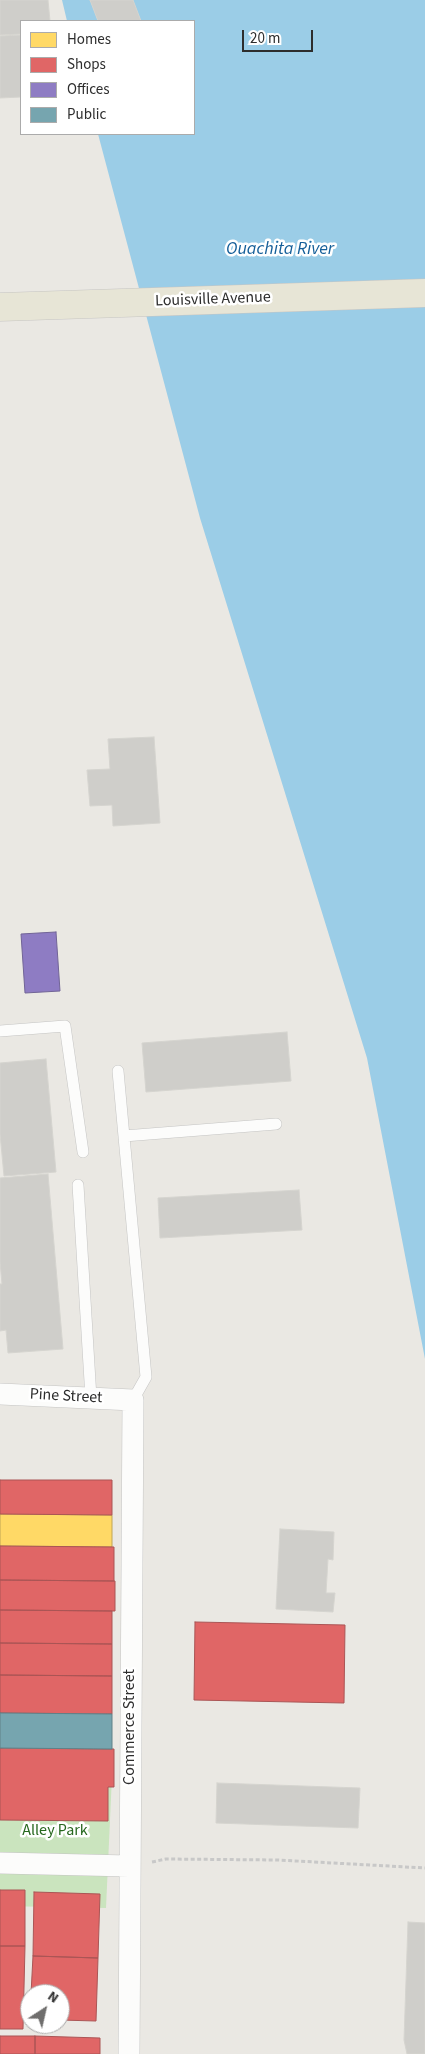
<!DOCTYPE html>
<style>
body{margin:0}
#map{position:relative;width:425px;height:2054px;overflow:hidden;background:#eae8e3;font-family:"Source Sans 3",sans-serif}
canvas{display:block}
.legend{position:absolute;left:20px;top:20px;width:175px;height:115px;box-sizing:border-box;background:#fff;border:1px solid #ababab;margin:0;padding:6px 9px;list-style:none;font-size:15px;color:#2d2d2d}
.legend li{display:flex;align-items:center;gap:10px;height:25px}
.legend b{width:25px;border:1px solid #ababab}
.north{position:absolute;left:20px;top:1984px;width:50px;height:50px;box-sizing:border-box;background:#fff;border:1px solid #ababab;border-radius:50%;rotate:35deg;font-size:14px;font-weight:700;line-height:20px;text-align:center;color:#2d2d2d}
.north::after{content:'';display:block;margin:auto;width:18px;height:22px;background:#6f6e6d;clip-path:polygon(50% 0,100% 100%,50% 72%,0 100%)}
.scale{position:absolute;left:242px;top:30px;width:71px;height:22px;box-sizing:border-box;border:2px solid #2d2d2d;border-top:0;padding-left:6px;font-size:15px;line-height:18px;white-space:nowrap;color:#2d2d2d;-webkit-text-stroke:4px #fff;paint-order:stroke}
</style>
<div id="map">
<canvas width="425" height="2054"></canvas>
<ul class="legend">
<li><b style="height:14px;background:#ffd966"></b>Homes</li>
<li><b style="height:14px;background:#e06666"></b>Shops</li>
<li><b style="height:14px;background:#8e7cc3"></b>Offices</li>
<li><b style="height:14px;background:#76a5af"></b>Public</li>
</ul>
<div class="north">N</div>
<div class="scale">20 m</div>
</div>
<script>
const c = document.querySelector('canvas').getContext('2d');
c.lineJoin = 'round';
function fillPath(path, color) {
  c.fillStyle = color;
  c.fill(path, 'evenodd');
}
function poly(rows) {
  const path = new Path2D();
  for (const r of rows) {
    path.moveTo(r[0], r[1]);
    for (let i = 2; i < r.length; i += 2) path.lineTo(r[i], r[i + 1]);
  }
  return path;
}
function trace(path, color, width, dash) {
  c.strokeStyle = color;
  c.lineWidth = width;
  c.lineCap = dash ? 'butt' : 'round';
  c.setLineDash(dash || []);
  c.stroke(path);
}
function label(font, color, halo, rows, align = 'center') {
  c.font = font + ' "Source Sans 3",sans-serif';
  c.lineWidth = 5;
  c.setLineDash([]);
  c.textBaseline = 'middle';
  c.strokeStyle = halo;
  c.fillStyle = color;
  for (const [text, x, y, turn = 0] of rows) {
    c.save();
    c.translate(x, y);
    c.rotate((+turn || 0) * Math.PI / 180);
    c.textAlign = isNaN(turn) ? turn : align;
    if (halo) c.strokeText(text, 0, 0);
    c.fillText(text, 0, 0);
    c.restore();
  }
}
const green = poly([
 [0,1776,112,1776,106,1908,0,1906]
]);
const water = poly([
 [62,0,425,0,425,1359,367,1058,200,518,98,134,194,134,194,21,67,21]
]);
const homes = poly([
 [0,1514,112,1515,112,1547,0,1546,0,1514]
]);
const shops = poly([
 [0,1480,112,1480,112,1515,0,1514,0,1480],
 [0,1546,114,1547,114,1581,0,1580,0,1546],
 [0,1580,115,1581,115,1611,0,1610,0,1580],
 [0,1610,112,1611,112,1644,0,1643,0,1610],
 [195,1622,345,1625,344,1703,194,1700,195,1622],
 [0,1643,112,1644,112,1676,0,1675,0,1643],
 [0,1675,112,1676,112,1714,0,1713,0,1675],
 [0,1748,114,1749,114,1787,108,1787,108,1821,0,1820,0,1748],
 [0,1890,25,1890,25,1946,0,1946,0,1890],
 [34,1892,100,1894,98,1958,33,1956,34,1892],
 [0,1946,25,1946,23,2029,0,2029,0,1946],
 [33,1956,98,1958,96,2021,60,2020,60,1994,31,1994,33,1956],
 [0,2036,35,2036,35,2054,0,2054,0,2036],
 [35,2036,100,2038,100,2054,35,2054,35,2036]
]);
const offices = poly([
 [56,932,60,991,25,993,21,934,56,932]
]);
const public = poly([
 [0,1713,112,1714,112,1749,0,1748,0,1713]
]);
const building = poly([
 [0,0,48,0,50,21,21,21,21,34,0,35,0,0],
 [90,0,133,0,141,21,98,21,90,0],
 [21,35,21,97,0,98,0,36,21,35],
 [154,737,160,823,113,826,112,805,90,806,87,770,110,769,108,739,154,737],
 [287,1032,291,1081,146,1092,142,1043,287,1032],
 [46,1059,56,1172,4,1176,0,1134,0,1063,46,1059],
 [48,1174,63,1349,8,1353,6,1330,0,1331,0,1284,2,1284,0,1262,0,1178,48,1174],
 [299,1190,302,1230,160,1238,158,1198,299,1190],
 [280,1529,334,1532,333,1560,328,1559,326,1593,335,1593,333,1612,276,1609,280,1529],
 [217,1783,360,1788,358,1828,216,1823,217,1783],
 [408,1922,425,1923,425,2054,407,2054,404,2040,408,1922]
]);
const path = poly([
 [152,1862,166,1859,278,1860,425,1868]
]);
const lane = poly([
 [0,1031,65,1026,83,1152],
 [118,1071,146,1377,133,1400],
 [124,1136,276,1124],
 [78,1185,91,1398]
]);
const street = poly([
 [0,1394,133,1400,129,2054],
 [0,1863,129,1866]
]);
const primary = poly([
 [0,307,425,293]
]);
const streetNames = [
 ["Louisville Avenue",213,300,-2],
 ["Pine Street",66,1397,3],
 ["Commerce Street",130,1727,-90]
];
const parkNames = [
 ["Alley Park",55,1831]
];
const waterNames = [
 ["Ouachita River",280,250]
];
fillPath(green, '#cae4be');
fillPath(water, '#9bcde7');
fillPath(homes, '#ffd966');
trace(homes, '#c0a555', 1);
fillPath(shops, '#e06666');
trace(shops, '#a55', 1);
fillPath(offices, '#8e7cc3');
trace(offices, '#716496', 1);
fillPath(public, '#76a5af');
trace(public, '#608188', 1);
fillPath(building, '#cfceca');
trace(building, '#d5d4cf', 1);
trace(lane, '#c4c4c3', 12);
trace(street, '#c4c4c3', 22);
trace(primary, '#c6c5c3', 29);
trace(path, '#c8c8c8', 3, [4, 2.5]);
trace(lane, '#fcfcfb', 11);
trace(street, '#fcfcfb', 21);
trace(primary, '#e7e5d6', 28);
label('16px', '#2d2d2d', '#fff', streetNames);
label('16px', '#27681f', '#fff', parkNames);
label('italic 18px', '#155f99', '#fff', waterNames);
</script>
